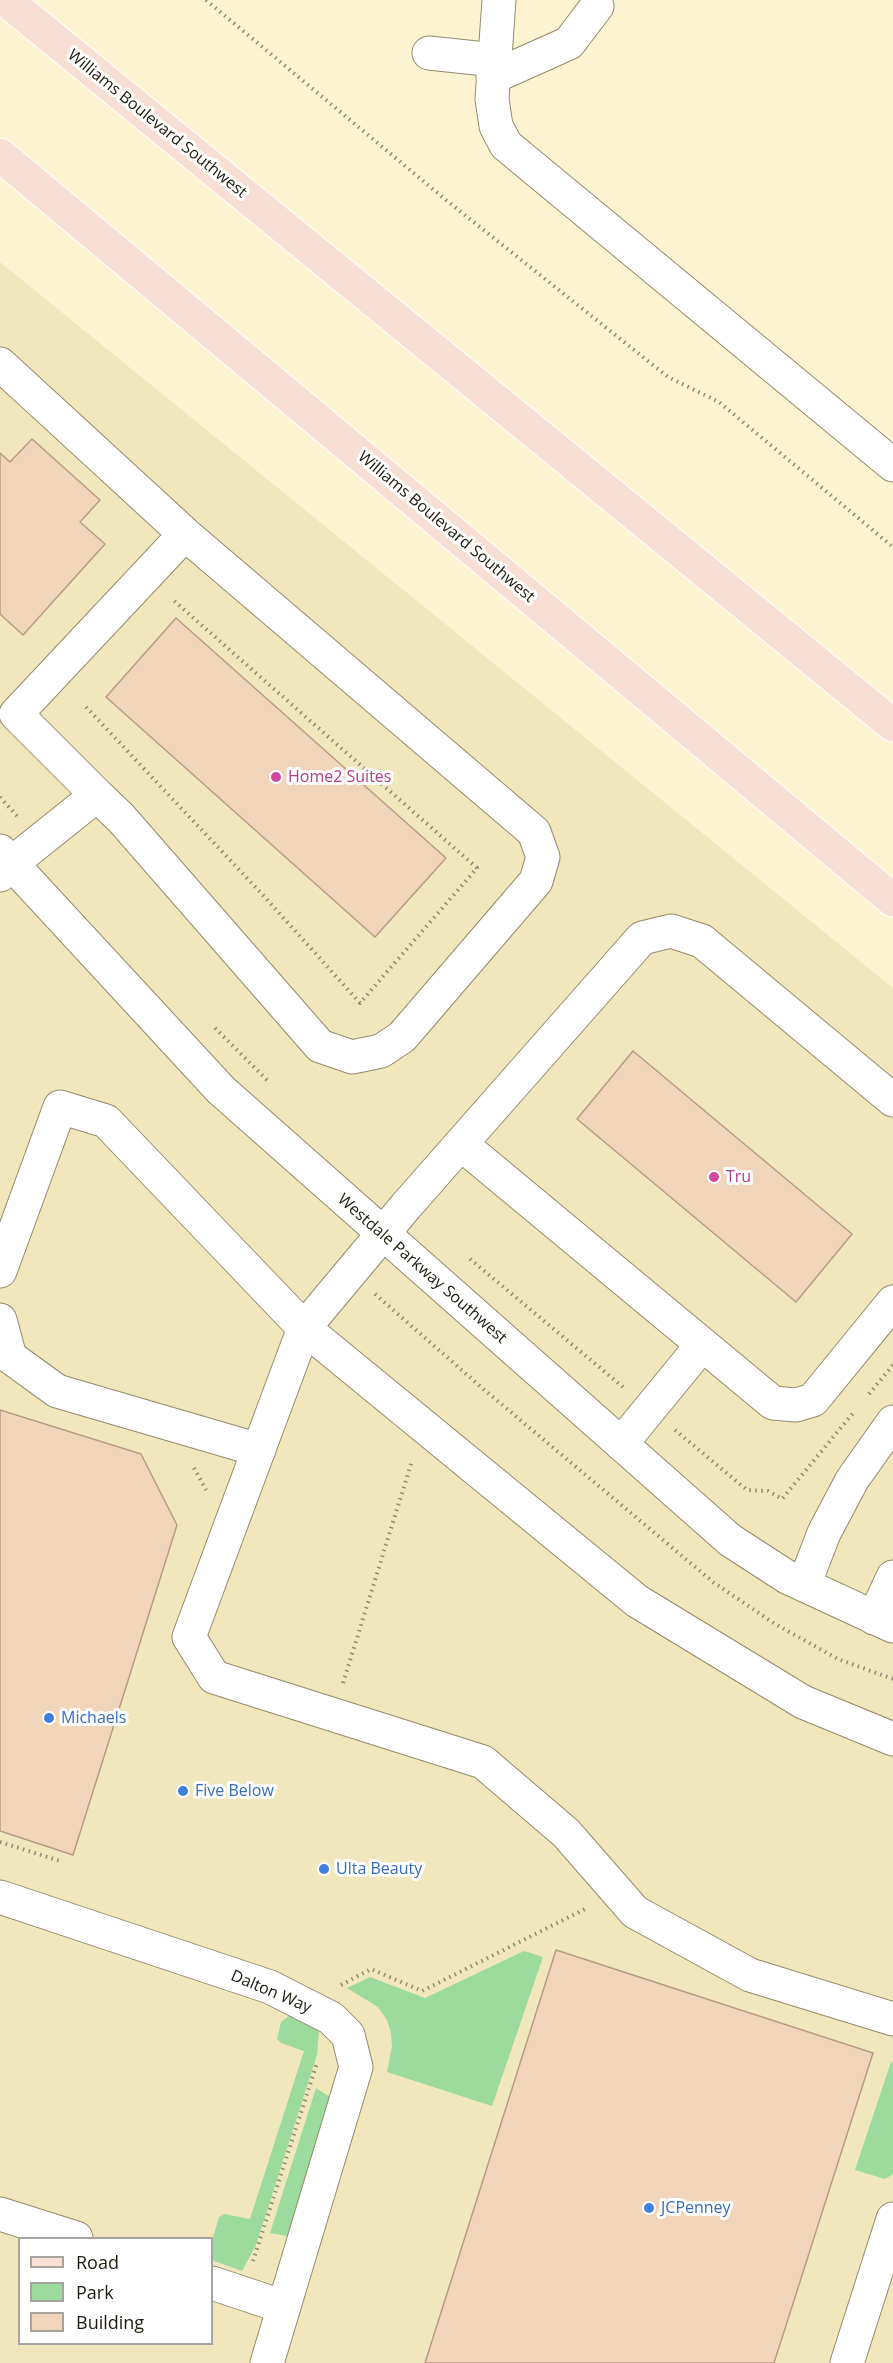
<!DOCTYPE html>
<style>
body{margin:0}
#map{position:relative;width:893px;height:2363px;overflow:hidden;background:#fcf4d1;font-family:"Open Sans",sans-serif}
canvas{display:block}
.legend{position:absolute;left:18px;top:2237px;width:195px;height:108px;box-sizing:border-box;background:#fff;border:2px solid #a5a49f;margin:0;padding:8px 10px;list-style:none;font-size:18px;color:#1e1b0e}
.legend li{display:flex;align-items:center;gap:12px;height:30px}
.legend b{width:30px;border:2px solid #a5a49f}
</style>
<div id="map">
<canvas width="893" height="2363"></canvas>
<ul class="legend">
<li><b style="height:8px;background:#f8dfd6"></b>Road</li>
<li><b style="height:16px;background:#9cda9d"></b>Park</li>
<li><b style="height:16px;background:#f1d5bb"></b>Building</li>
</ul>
</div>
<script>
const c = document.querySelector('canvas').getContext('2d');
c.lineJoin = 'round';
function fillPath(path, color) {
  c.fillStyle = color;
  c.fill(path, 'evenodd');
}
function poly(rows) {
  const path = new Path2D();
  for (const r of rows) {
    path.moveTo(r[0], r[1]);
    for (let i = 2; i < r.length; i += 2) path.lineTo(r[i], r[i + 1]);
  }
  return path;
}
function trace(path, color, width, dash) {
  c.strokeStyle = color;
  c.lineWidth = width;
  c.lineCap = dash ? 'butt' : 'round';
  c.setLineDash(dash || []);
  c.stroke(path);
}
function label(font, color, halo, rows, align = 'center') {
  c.font = font + ' "Open Sans",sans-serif';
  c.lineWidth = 6;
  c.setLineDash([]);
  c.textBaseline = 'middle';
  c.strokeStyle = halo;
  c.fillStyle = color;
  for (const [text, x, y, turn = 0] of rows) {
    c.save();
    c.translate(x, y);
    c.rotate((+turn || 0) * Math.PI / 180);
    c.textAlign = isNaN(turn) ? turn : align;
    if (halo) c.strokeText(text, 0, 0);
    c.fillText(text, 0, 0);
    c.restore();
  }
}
const built = poly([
 [0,262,893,988,893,2363,0,2363],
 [20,2238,212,2238,212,2344,20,2344]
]);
const green = poly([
 [524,1951,543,1957,492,2106,387,2072,392,2047,391,2033,387,2020,378,2007,347,1988,370,1977,425,1998],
 [290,2015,319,2028,317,2055,256,2245,242,2271,214,2261,212,2258,212,2241,219,2217,224,2214,250,2219,304,2051,281,2043,277,2039,281,2022],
 [891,2062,893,2063,893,2174,885,2179,855,2170],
 [316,2088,330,2097,288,2236,270,2233]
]);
const building = poly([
 [32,439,100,500,80,522,105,544,23,635,0,614,0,453,10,462,32,439],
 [176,618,446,858,375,937,106,697,176,618],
 [633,1051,852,1234,796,1302,577,1119,633,1051],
 [0,1410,141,1454,177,1525,73,1855,0,1831,0,1410],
 [556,1950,873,2053,774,2363,425,2363,556,1950]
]);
const path = poly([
 [206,0,446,200,668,377,719,402,893,547],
 [86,707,261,893,360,1003,477,868,172,599],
 [0,797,17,816],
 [215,1028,269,1082],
 [470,1259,623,1387],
 [375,1294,481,1387,713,1582,775,1624,838,1659,893,1679],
 [869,1394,893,1365],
 [675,1430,747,1490,768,1491,782,1499,854,1412],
 [194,1468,206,1490],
 [343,1683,412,1461],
 [0,1842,60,1861],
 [341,1985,371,1969,422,1991,587,1908],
 [253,2261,317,2063]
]);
const minor = poly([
 [499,0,492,99,496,126,506,145,893,465],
 [429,53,495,60],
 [493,77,569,43,597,6],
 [0,364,185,534],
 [0,851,221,1090,730,1540,787,1577,893,1626],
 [0,875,12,863,97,795,121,818,320,1046,352,1057,381,1051,402,1037,536,881,543,857,534,832,185,534,16,714,97,795],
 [893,1100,702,941,671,931,642,938,406,1206,304,1328,189,1637,214,1677,483,1762,566,1833,635,1912,750,1975,893,2019],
 [461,1144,773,1403,796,1405,813,1400,893,1302],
 [0,1271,60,1107,106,1121,304,1328,637,1601,803,1702,893,1739],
 [0,1320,10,1357,57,1391,259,1450],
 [621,1444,702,1345],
 [804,1585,824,1533,852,1480,893,1422],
 [874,1618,893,1577],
 [0,1897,270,1987,331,2018,348,2035,356,2067,267,2363],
 [0,2214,76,2238],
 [212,2283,284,2307],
 [847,2363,893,2219]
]);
const major = poly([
 [6,0,893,725],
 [0,155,893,900]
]);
const markers = [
 [276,777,6,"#d1479c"],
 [714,1177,6,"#d1479c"],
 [49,1718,6,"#3f7fe0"],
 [183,1791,6,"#3f7fe0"],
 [324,1869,6,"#3f7fe0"],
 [649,2208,6,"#3f7fe0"]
];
const streetNames = [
 ["Williams Boulevard Southwest",157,124,39],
 ["Williams Boulevard Southwest",446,527,40],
 ["Westdale Parkway Southwest",422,1269,41],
 ["Dalton Way",271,1992,23]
];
const hotelNames = [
 ["Home2 Suites",288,777],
 ["Tru",726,1177]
];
const shopNames = [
 ["Michaels",61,1718],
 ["Five Below",195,1791],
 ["Ulta Beauty",336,1869],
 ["JCPenney",661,2208]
];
fillPath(built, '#f1e7bc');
fillPath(green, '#9cda9d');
fillPath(building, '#f1d5bb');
trace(building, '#b79c84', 1.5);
trace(minor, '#938b6b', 35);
trace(major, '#fff', 35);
trace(path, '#8f8a72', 4, [1.5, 4.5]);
trace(minor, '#fff', 33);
trace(major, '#f8dfd6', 33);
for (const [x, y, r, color] of markers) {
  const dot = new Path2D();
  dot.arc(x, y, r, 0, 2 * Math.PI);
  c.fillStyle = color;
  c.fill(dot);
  trace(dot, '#fff', 2);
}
label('16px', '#1e1b0e', '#fff', streetNames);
label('16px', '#b23c85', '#fff', hotelNames, 'left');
label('16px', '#366cbe', '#fff', shopNames, 'left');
</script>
